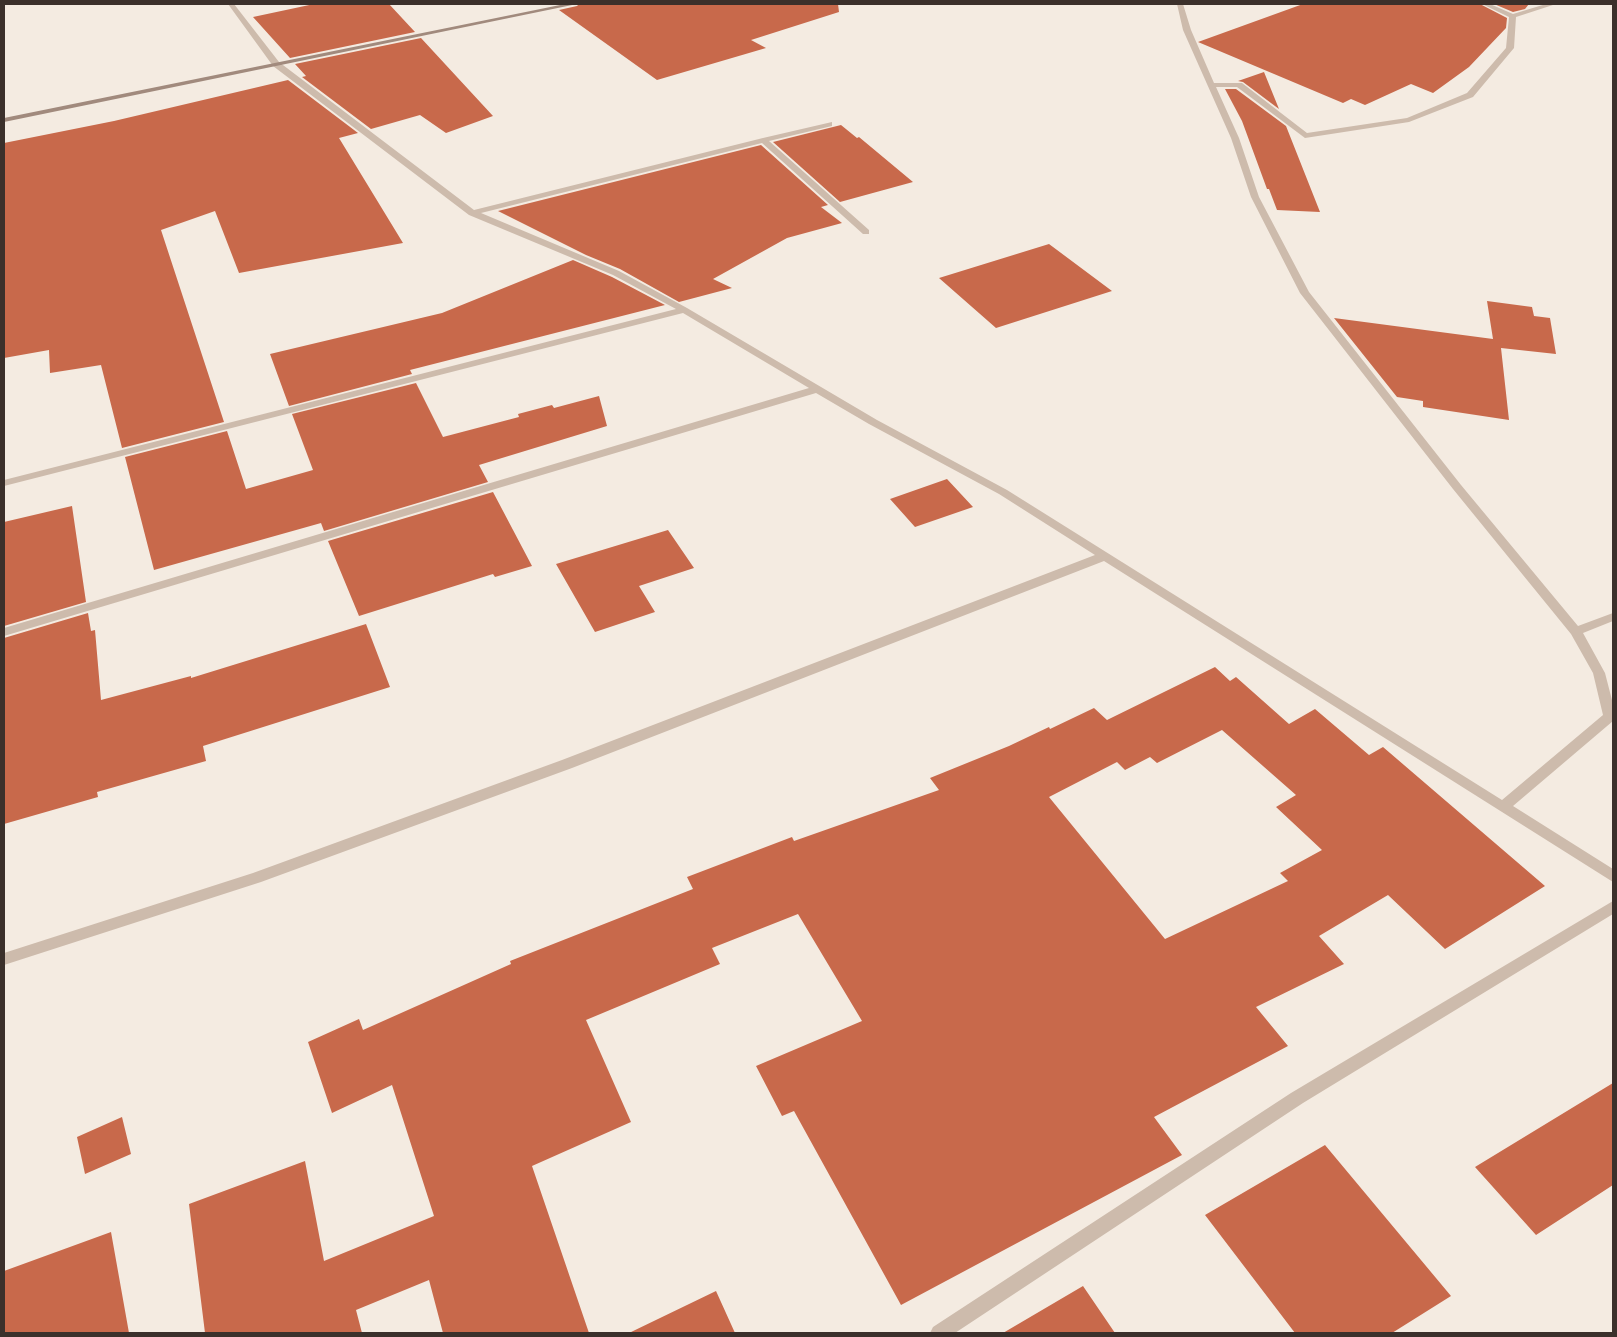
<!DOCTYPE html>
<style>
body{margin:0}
#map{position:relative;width:1617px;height:1337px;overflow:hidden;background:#f4ebe1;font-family:"Asap Condensed",sans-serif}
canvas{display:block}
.frame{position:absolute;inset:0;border:5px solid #3b302b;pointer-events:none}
</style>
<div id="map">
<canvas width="1617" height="1337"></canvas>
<div class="frame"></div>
</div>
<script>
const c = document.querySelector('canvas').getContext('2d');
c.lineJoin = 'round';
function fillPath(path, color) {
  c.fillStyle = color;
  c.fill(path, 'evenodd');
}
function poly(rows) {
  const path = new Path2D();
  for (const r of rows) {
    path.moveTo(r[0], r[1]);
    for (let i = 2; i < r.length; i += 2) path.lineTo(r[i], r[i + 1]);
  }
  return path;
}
const building = poly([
 [314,4,389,4,415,32,290,58,253,17],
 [579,4,838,4,839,12,751,40,766,48,657,80,559,10,577,6],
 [1303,4,1480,4,1507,18,1506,28,1469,67,1433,93,1411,84,1365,105,1351,99,1343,103,1198,42],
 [1494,4,1529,4,1525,9,1513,12],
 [421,38,493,116,446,133,420,115,371,129,302,77,306,76,295,64],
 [1264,72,1279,109,1243,82,1238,81],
 [288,80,358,133,339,138,403,243,239,273,215,211,161,230,224,422,122,448,101,365,50,373,49,350,4,358,4,143,114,121],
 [1225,89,1236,89,1286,126,1320,212,1277,210,1269,189,1267,189,1242,121],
 [841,125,857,138,859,137,913,182,840,202,773,142],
 [761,145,828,205,821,207,842,223,787,238,713,279,732,288,679,302,620,269,586,255,498,211],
 [1049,244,1112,291,996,328,939,278],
 [573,260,612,277,665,305,410,370,412,374,289,406,270,354,442,313],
 [1487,301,1532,307,1534,316,1550,318,1556,354,1501,348,1509,420,1423,407,1423,401,1397,397,1334,318,1493,339],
 [416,383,443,437,519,417,518,414,552,405,554,408,599,396,607,426,479,465,488,482,324,531,321,523,154,570,125,457,227,431,246,489,313,470,292,414],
 [947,479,973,507,915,527,890,499],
 [493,492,532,566,495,577,493,574,359,616,328,541],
 [72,506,86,602,4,626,4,522],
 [668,530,694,568,639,586,655,612,595,632,556,564],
 [88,613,91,631,95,630,101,700,191,676,191,678,366,624,390,687,203,746,206,761,97,792,98,797,4,824,4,638],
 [1215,667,1230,681,1236,677,1289,724,1315,709,1369,755,1383,747,1545,886,1445,949,1388,895,1319,936,1344,964,1256,1007,1288,1046,1154,1117,1182,1155,901,1305,794,1111,782,1116,756,1066,862,1021,798,914,712,948,720,964,586,1020,631,1122,532,1166,589,1333,443,1333,429,1280,356,1310,362,1333,205,1333,189,1204,305,1161,324,1261,434,1216,392,1085,332,1113,308,1042,359,1019,363,1030,511,964,510,961,693,889,687,877,792,837,794,841,939,790,930,778,1009,746,1049,727,1050,729,1094,708,1107,720],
 [1222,730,1296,795,1276,807,1322,850,1280,873,1288,881,1165,939,1049,797,1117,762,1125,770,1150,757,1157,763],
 [1613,1083,1613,1185,1536,1235,1475,1167],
 [122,1117,131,1154,85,1174,77,1137],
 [1325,1145,1451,1296,1392,1333,1295,1333,1205,1215],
 [111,1232,129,1333,4,1333,4,1271],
 [1083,1286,1115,1333,1003,1333],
 [716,1291,735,1333,629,1333]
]);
const street = poly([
 [228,4,234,4,279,62,474,210,763,138,832,122,832,126,769,141,869,230,869,234,863,234,762,143,481,213,619,271,687,308,877,420,1007,490,1502,800,1603,715,1593,673,1571,634,1453,489,1300,293,1251,197,1231,138,1183,30,1177,4,1183,4,1191,30,1214,83,1242,83,1307,133,1407,118,1467,93,1506,48,1509,17,1482,4,1490,4,1513,14,1546,4,1556,4,1516,17,1514,48,1473,97,1409,122,1305,138,1237,87,1216,87,1239,138,1259,197,1309,292,1461,485,1578,626,1613,613,1613,621,1583,633,1605,673,1613,704,1613,721,1513,806,1613,869,1613,882,1104,561,572,768,261,882,4,965,4,953,253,873,562,760,1095,555,999,494,869,424,816,393,4,636,4,628,809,388,683,313,4,486,4,480,676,309,613,275,469,215,273,66,228,4],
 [1613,901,1613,914,1303,1103,955,1333,930,1333,933,1327,1291,1093,1613,901]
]);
const secondary = poly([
 [565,4,577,4,4,122,4,118,565,4]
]);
fillPath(building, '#c8694b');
fillPath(street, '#cdbbac');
fillPath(secondary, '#a18a7d');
</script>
